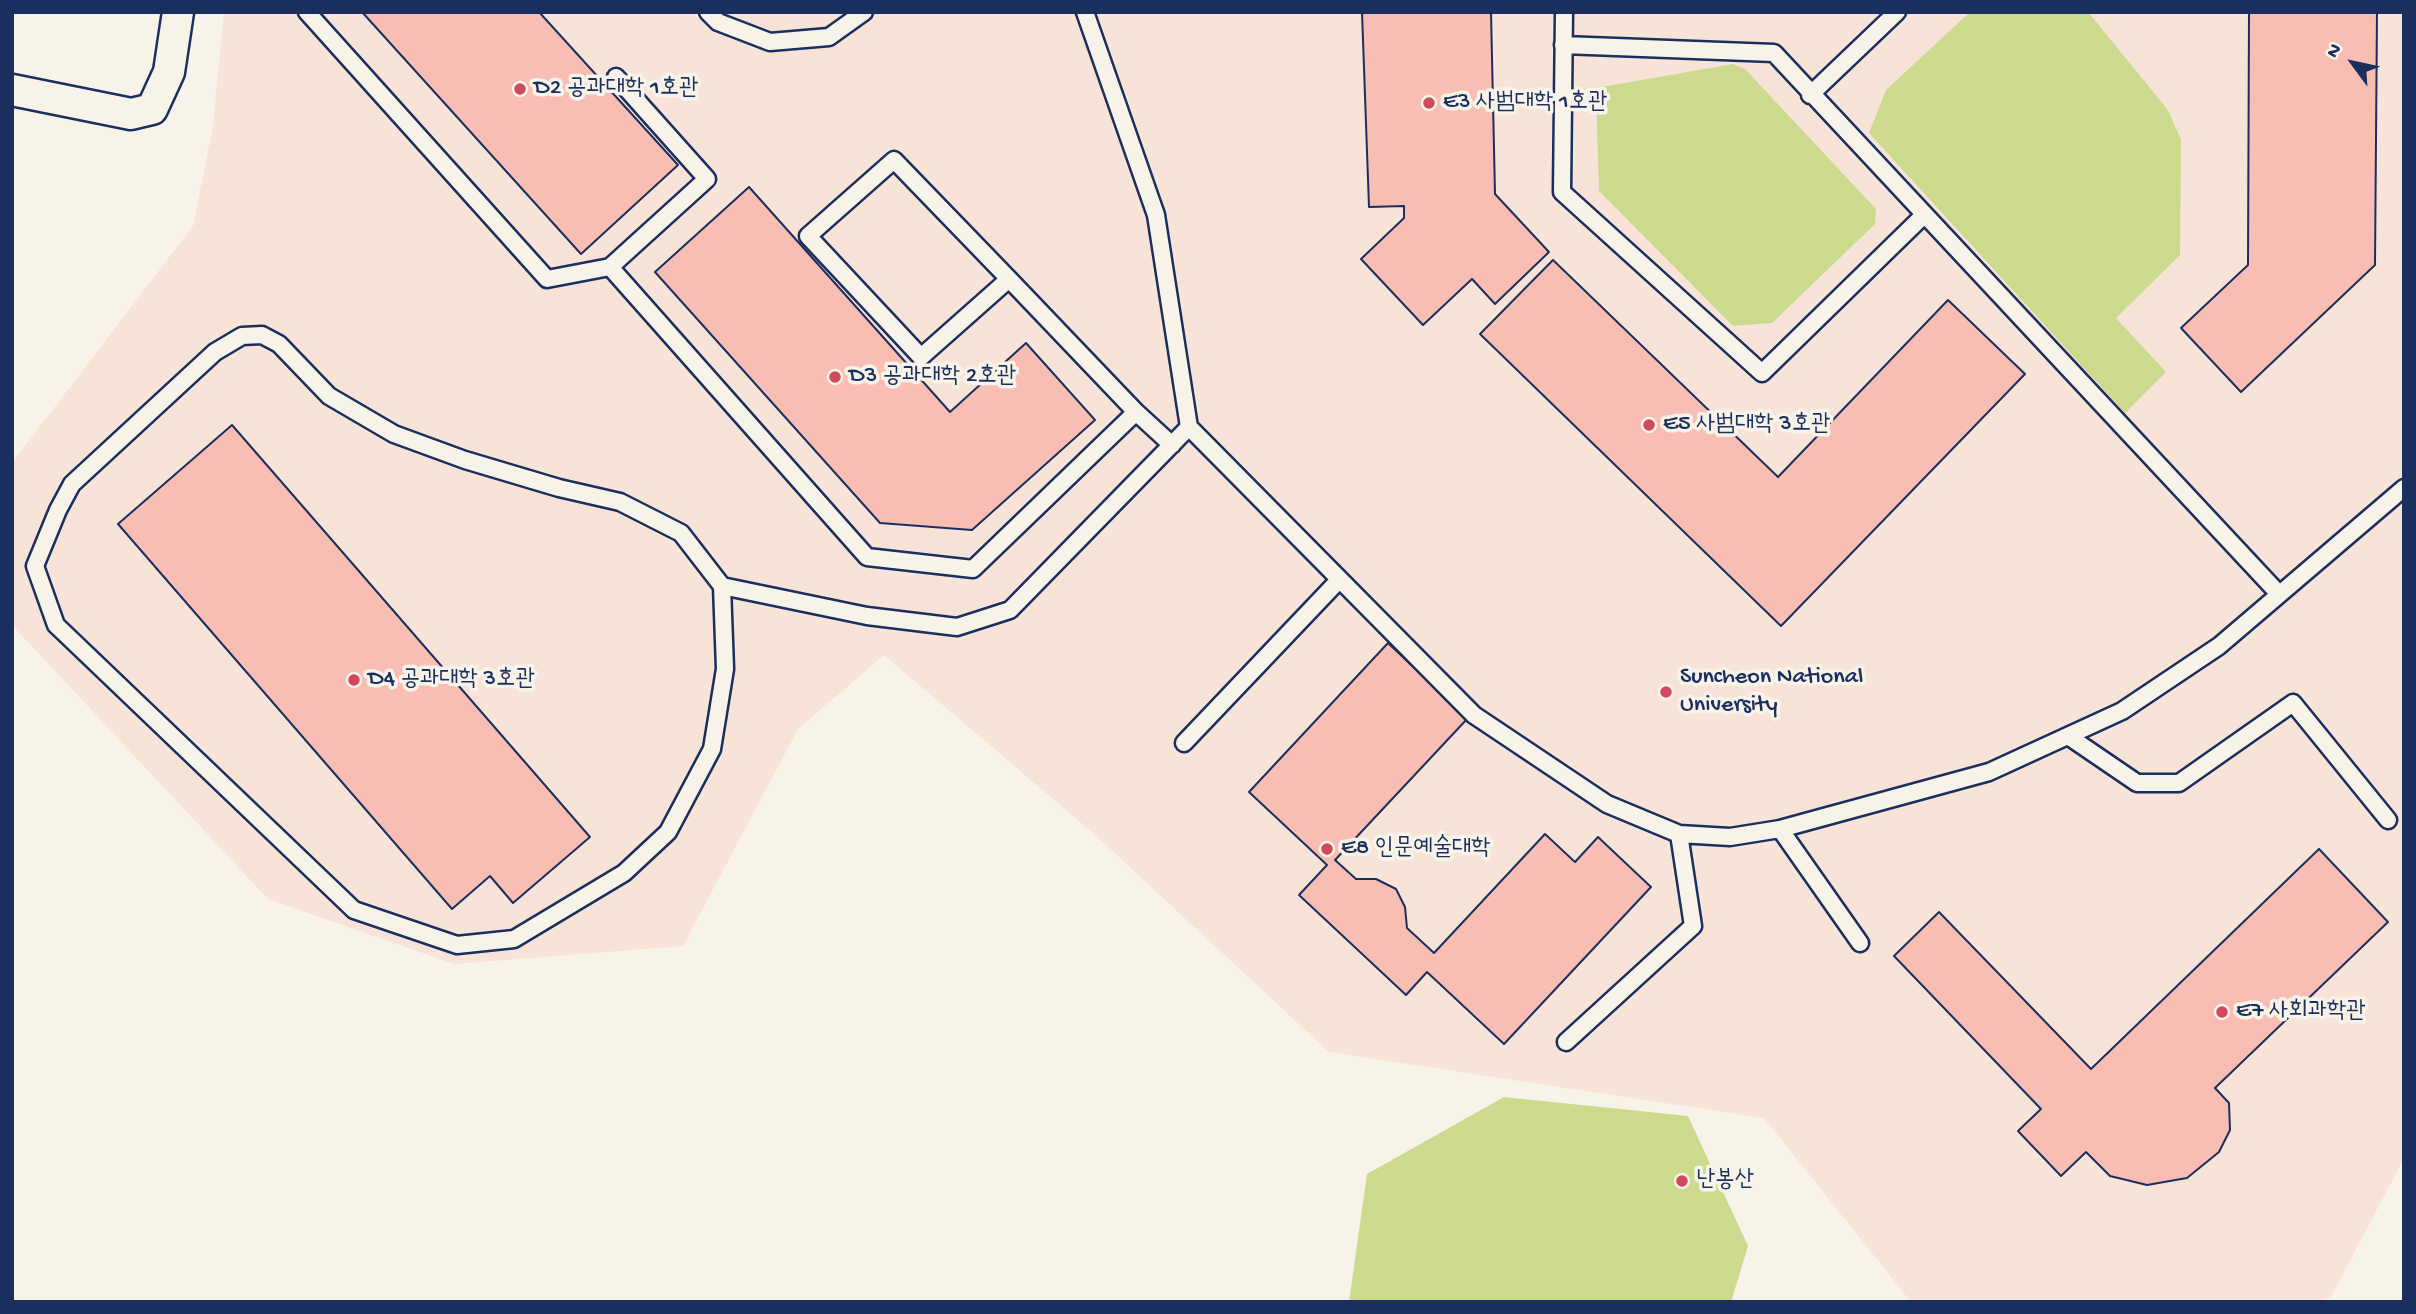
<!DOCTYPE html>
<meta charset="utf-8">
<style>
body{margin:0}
#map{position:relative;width:2416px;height:1314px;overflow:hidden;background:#f7f3e8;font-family:"Gochi Hand",sans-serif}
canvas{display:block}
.frame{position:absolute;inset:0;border:14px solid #1b2f5e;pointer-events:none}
.north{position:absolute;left:2318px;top:28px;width:70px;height:70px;-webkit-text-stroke:5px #f7f3e8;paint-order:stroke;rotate:303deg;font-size:19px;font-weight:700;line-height:28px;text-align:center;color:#1b2f5e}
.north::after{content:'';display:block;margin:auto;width:24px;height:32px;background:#1b2f5e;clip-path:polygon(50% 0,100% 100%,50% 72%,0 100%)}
</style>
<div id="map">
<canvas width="2416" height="1314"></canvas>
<div class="frame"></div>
<div class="north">N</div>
</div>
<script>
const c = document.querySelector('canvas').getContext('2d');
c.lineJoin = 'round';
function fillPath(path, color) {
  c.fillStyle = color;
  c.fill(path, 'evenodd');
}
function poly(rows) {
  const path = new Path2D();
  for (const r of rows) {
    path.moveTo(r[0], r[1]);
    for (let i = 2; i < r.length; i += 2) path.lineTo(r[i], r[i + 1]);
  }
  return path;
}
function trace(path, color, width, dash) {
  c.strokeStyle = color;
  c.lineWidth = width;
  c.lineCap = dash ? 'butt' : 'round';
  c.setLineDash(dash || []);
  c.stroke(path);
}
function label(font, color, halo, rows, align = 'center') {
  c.font = font + ' "Gochi Hand","Poor Story",sans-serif';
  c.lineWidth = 7;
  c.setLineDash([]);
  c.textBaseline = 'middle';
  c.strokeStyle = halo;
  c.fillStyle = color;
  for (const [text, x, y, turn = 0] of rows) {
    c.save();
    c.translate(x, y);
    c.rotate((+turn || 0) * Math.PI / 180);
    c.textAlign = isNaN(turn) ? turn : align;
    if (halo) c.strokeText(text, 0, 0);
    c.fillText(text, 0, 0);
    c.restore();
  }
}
const built = poly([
 [224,12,2404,12,2404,1158,2331,1297,2313,1302,1911,1302,1764,1118,1329,1052,1093,833,884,655,798,729,683,946,454,964,268,899,12,625,12,463,193,226,213,126]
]);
const green = poly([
 [1970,12,2088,12,2168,110,2181,140,2180,255,2116,318,2166,372,2125,413,1869,133,1886,90],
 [1733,64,1745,69,1876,209,1875,224,1772,323,1733,326,1599,191,1596,88],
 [1504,1097,1688,1116,1748,1246,1731,1302,1349,1302,1367,1174]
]);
const building = poly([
 [362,12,539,12,678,165,581,254,362,12],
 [1362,12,1491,12,1495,194,1549,252,1495,304,1472,279,1423,325,1361,259,1404,218,1404,206,1369,207,1362,12],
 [2249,12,2377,12,2375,265,2241,392,2181,328,2248,265,2249,12],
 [749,187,950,412,1026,343,1095,420,972,530,880,523,655,272,749,187],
 [1553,260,1778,477,1948,300,2025,374,1781,626,1480,334,1553,260],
 [232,425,590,837,513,903,490,876,452,909,118,524,232,425],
 [1388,643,1468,718,1335,860,1356,879,1376,879,1396,889,1405,907,1407,928,1434,953,1545,834,1575,862,1598,837,1651,887,1504,1044,1427,972,1406,995,1299,895,1327,865,1249,792,1388,643],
 [2319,849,2388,922,2215,1088,2229,1103,2230,1130,2219,1152,2187,1178,2147,1185,2110,1176,2086,1152,2061,1176,2018,1131,2041,1109,1894,956,1939,912,2091,1069,2319,849]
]);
const service = poly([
 [307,12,547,279,610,267,707,179,616,77],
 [708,12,718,22,770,42,829,37,864,12],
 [1085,12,1156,215,1189,427,1474,715,1607,804,1679,834,1730,837,1780,829,1989,772,2122,711,2219,646,2404,488],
 [1564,12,1562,192,1762,373,1924,215],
 [1563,45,1774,53,2279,594],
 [1810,95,1897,12],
 [610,267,867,557,973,569,1136,412,1172,445],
 [1009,279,921,357,808,236,894,160,1009,279,1136,412],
 [722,586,725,669,712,749,668,832,624,873,514,939,457,945,354,910,56,625,35,566,58,510,72,484,215,352,242,336,262,335,279,344,329,396,394,434,465,460,559,488,620,502,681,533,722,586,867,616,957,627,1010,610,1189,427],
 [2068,736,2137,783,2179,783,2293,703,2388,820],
 [1184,743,1339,580],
 [1780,829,1860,943],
 [1566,1042,1693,926,1679,834]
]);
const minor = poly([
 [12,90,131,114,152,109,169,72,178,12]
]);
const markers = [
 [520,89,7,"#d1495b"],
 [1429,103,7,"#d1495b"],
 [835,377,7,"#d1495b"],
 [1649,425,7,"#d1495b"],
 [354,680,7,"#d1495b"],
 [1666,692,7,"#d1495b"],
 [1327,849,7,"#d1495b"],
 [2222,1012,7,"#d1495b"],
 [1682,1181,7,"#d1495b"]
];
const poiNames = [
 ["D2 공과대학 1호관",534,89],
 ["E3 사범대학 1호관",1443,103],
 ["D3 공과대학 2호관",849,377],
 ["E5 사범대학 3호관",1663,425],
 ["Suncheon National",1680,678],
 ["University",1680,706],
 ["D4 공과대학 3호관",368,680],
 ["E8 인문예술대학",1341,849],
 ["E7 사회과학관",2236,1012],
 ["난봉산",1696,1181]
];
fillPath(built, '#f8e3d8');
fillPath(green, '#ccda8e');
fillPath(building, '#f9beb3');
trace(building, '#1b2f5e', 2);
trace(service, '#1b2f5e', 21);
trace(minor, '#1b2f5e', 35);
trace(service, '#f7f3e8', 16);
trace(minor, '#f7f3e8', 30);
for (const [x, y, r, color] of markers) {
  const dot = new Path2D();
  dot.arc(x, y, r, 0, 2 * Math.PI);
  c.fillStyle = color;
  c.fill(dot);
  trace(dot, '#f7f3e8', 2.5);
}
label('24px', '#1b2f5e', '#f7f3e8', poiNames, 'left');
</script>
